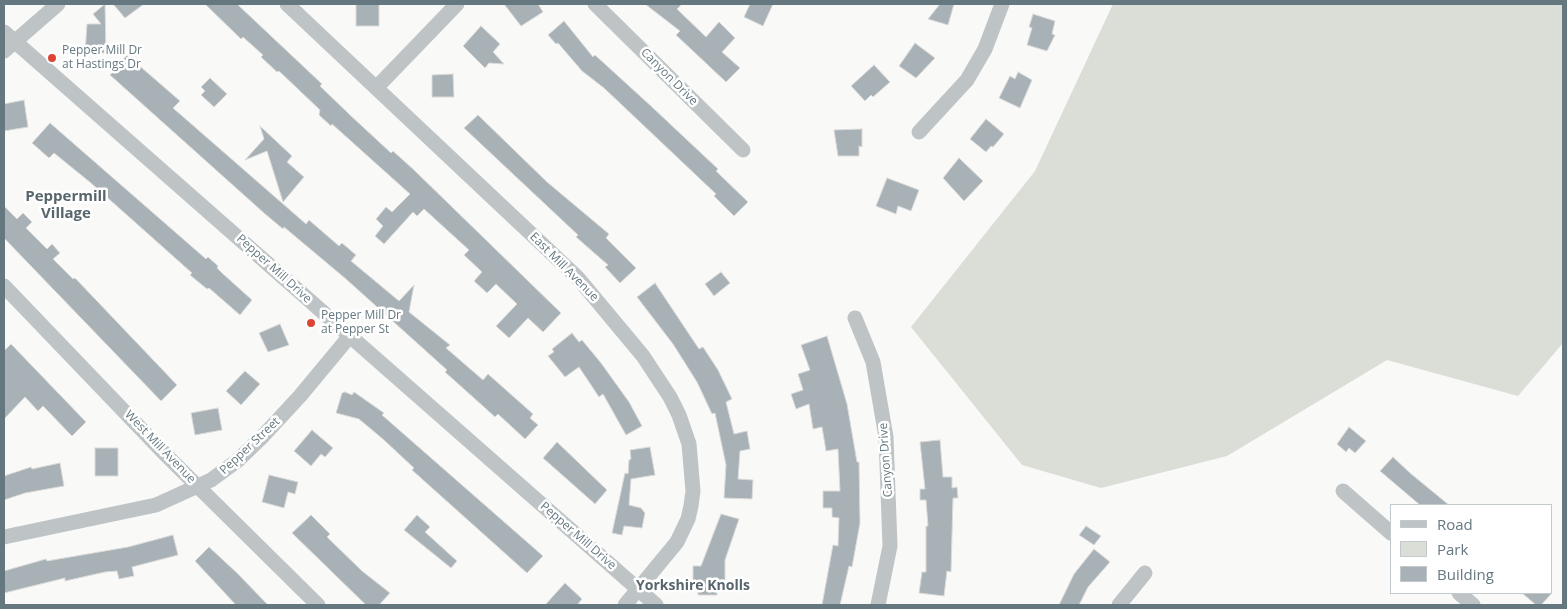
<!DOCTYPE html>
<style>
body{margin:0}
#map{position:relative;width:1567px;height:609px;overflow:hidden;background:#f9f9f7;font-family:"Open Sans",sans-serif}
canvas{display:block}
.frame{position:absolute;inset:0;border:5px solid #657880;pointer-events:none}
.legend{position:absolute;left:1390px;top:504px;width:162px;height:90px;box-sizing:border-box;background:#fff;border:1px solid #c1c9cc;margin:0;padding:6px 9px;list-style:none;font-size:15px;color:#657880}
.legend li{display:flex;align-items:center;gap:10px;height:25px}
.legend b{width:25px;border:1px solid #c1c9cc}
</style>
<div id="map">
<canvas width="1567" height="609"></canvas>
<div class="frame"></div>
<ul class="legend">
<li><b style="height:6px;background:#bec4c6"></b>Road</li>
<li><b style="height:14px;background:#daded6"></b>Park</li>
<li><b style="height:14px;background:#a7b1b6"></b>Building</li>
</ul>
</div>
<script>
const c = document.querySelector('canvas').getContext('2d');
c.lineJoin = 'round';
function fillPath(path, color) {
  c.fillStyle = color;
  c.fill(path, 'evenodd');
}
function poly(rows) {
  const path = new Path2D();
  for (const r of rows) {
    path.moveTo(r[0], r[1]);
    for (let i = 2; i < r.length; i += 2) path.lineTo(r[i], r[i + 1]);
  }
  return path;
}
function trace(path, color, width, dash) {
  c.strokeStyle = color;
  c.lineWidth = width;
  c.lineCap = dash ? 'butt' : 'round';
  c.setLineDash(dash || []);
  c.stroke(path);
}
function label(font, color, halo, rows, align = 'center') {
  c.font = font + ' "Open Sans",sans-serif';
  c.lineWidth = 5;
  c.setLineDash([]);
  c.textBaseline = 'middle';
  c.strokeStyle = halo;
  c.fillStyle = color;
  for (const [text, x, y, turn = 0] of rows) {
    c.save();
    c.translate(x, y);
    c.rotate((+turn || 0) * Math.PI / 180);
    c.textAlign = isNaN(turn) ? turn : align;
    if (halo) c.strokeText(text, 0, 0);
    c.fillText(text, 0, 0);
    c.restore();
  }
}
const green = poly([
 [1113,4,1563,4,1563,343,1518,396,1387,360,1227,456,1101,488,1022,465,911,327,1035,171]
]);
const building = poly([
 [105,4,106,53,85,53,87,24,101,24,93,14,105,4],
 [113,4,144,4,125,18,113,4],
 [205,4,237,4,322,84,320,86,350,115,391,153,393,151,414,170,561,313,543,332,528,318,509,338,496,326,517,304,496,284,487,293,474,281,482,272,464,255,469,250,424,209,417,216,413,212,384,244,375,236,383,226,376,219,386,207,392,212,410,194,332,124,331,126,319,115,320,110,279,71,277,72,261,57,263,55,243,37,241,39,205,4],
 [356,4,379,4,379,26,356,26,356,4],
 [504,4,538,4,543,12,521,26,504,4],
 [645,4,682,4,677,9,706,37,719,22,735,38,722,52,740,68,726,82,676,35,680,31,645,4],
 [750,4,773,4,763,26,744,17,750,4],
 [940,4,954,4,948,25,928,19,940,4],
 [1033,14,1055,21,1052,34,1055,35,1047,51,1027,45,1032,28,1029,27,1033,14],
 [564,21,593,57,595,55,652,107,718,169,716,171,748,202,734,216,714,196,716,194,604,88,582,71,558,43,556,44,548,35,564,21],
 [481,26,500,44,493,52,504,64,489,63,485,68,463,46,481,26],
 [915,43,935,58,916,78,899,66,915,43],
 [127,55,180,101,173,108,306,224,309,220,339,246,342,243,356,255,351,261,399,301,414,285,409,312,450,345,446,348,483,380,488,374,533,414,530,418,538,425,525,439,498,414,495,417,484,407,445,372,447,370,346,279,284,227,283,229,264,213,110,75,127,55],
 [874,65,890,82,873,97,871,95,865,101,851,86,874,65],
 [1018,72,1032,80,1020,108,999,98,1010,76,1015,79,1018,72],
 [453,74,454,97,432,97,432,75,453,74],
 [210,78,227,94,214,107,201,95,205,91,201,87,210,78],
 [24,100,28,127,4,131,4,104,24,100],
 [478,115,547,182,609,234,606,238,636,268,620,283,605,267,608,265,576,237,578,235,464,128,478,115],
 [986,119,1004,134,993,147,991,146,986,152,970,139,986,119],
 [50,123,206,259,208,257,218,266,217,268,222,273,252,300,240,315,209,288,207,289,190,275,192,273,91,183,54,153,49,158,32,143,50,123],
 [260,126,292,156,287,162,304,177,283,202,267,151,245,160,264,139,260,126],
 [862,129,862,147,859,146,859,156,838,156,834,130,862,129],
 [959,158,983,181,964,201,943,178,959,158],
 [887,178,919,190,911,211,898,206,896,214,876,206,887,178],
 [4,206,17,219,23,213,32,222,26,228,47,249,52,244,60,253,53,259,73,279,75,278,177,385,161,401,4,238,4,206],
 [721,272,730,283,714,296,705,284,721,272],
 [655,283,699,349,703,347,718,370,732,399,726,402,734,434,747,431,750,449,740,451,738,479,753,480,752,499,724,498,726,465,715,413,712,414,697,382,673,344,637,297,655,283],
 [280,324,289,345,268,352,259,333,280,324],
 [572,333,579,342,582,340,601,363,629,402,642,426,626,435,603,394,599,397,579,367,565,377,548,356,554,352,552,349,572,333],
 [827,336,847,404,857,462,859,462,860,523,852,567,849,566,840,605,822,605,833,545,838,546,839,518,832,517,832,508,823,508,823,491,840,491,838,449,826,451,822,427,813,429,809,404,796,409,791,394,803,390,798,374,810,370,801,345,827,336],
 [11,344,86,422,72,436,43,406,38,411,25,397,4,419,4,351,11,344],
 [245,371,260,384,241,405,226,391,245,371],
 [345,392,352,395,354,392,384,413,382,415,543,556,527,573,412,470,414,468,384,440,359,419,336,413,342,393,345,392],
 [218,408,222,430,195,435,191,413,218,408],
 [1349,427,1366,441,1355,453,1349,448,1346,452,1337,444,1349,427],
 [312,430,333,448,325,457,321,454,311,466,294,451,312,430],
 [940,440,943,477,952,477,952,488,957,487,958,498,953,498,951,572,947,571,944,596,919,593,922,572,926,572,926,526,928,526,926,500,920,500,920,489,925,489,920,442,940,440],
 [557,442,607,490,595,504,543,458,557,442],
 [650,447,655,475,631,479,629,505,641,508,645,513,642,528,624,526,622,535,612,533,625,473,628,474,629,460,631,459,630,450,650,447],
 [95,448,118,448,118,476,95,476,95,448],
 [1393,457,1410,473,1449,505,1420,505,1387,477,1380,471,1393,457],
 [60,463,64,486,25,493,4,500,4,476,31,467,32,469,60,463],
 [269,475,298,482,295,494,288,492,284,508,262,502,269,475],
 [721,514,739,519,725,560,725,580,717,580,717,595,698,595,698,585,693,585,693,566,701,566,721,514],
 [311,515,330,534,327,537,362,571,390,593,379,605,366,605,292,533,311,515],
 [417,515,430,527,425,532,457,561,451,568,404,530,417,515],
 [1086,526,1101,536,1094,545,1079,535,1086,526],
 [173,535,178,555,132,567,134,576,119,579,117,571,105,572,65,581,65,578,4,593,4,571,46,559,47,561,128,547,173,535],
 [209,547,237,573,268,605,236,605,195,561,209,547],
 [1094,549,1110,562,1088,587,1079,605,1059,605,1074,574,1094,549],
 [565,583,582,599,577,605,545,605,565,583],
 [1522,593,1552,593,1541,605,1536,605,1522,593]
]);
const minor = poly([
 [287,4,578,278,643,356,670,397,679,415,689,444,693,491,691,506,688,519,677,542,625,605],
 [595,4,743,150],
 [4,32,656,605],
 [4,51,58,4],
 [376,88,457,4],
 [919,132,967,80,985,49,1002,4],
 [4,286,167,456,318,605],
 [855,318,873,362,886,437,890,546,878,605],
 [1343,491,1391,533],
 [4,537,156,505,211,480,237,461,263,436,300,396,349,337],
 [1459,593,1473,605],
 [1119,605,1145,573]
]);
const markers = [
 [52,58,5,"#dd4532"],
 [311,323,5,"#dd4532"]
];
const poiNames = [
 ["Pepper Mill Dr",62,51],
 ["at Hastings Dr",62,65],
 ["Pepper Mill Dr",321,316],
 ["at Pepper St",321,330]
];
const streetNames = [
 ["Canyon Drive",669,77,45],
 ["East Mill Avenue",564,267,45],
 ["Pepper Mill Drive",274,269,42],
 ["Pepper Street",250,446,-43],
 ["West Mill Avenue",160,447,46],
 ["Canyon Drive",886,460,-94],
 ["Pepper Mill Drive",578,536,41]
];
const neighbourhoodNames = [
 ["Yorkshire Knolls",693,586]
];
const quarterNames = [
 ["Peppermill",66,197],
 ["Village",66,214]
];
fillPath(green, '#daded6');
fillPath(building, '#a7b1b6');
trace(building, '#dbdad9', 1);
trace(minor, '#bec4c6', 15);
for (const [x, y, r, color] of markers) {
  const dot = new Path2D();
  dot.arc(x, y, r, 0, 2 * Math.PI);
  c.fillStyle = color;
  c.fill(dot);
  trace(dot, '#fff', 2);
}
label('12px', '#657880', '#fff', poiNames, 'left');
label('12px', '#657880', '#fff', streetNames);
label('bold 14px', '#57656c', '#fff', neighbourhoodNames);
label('bold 15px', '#57656c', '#fff', quarterNames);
</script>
